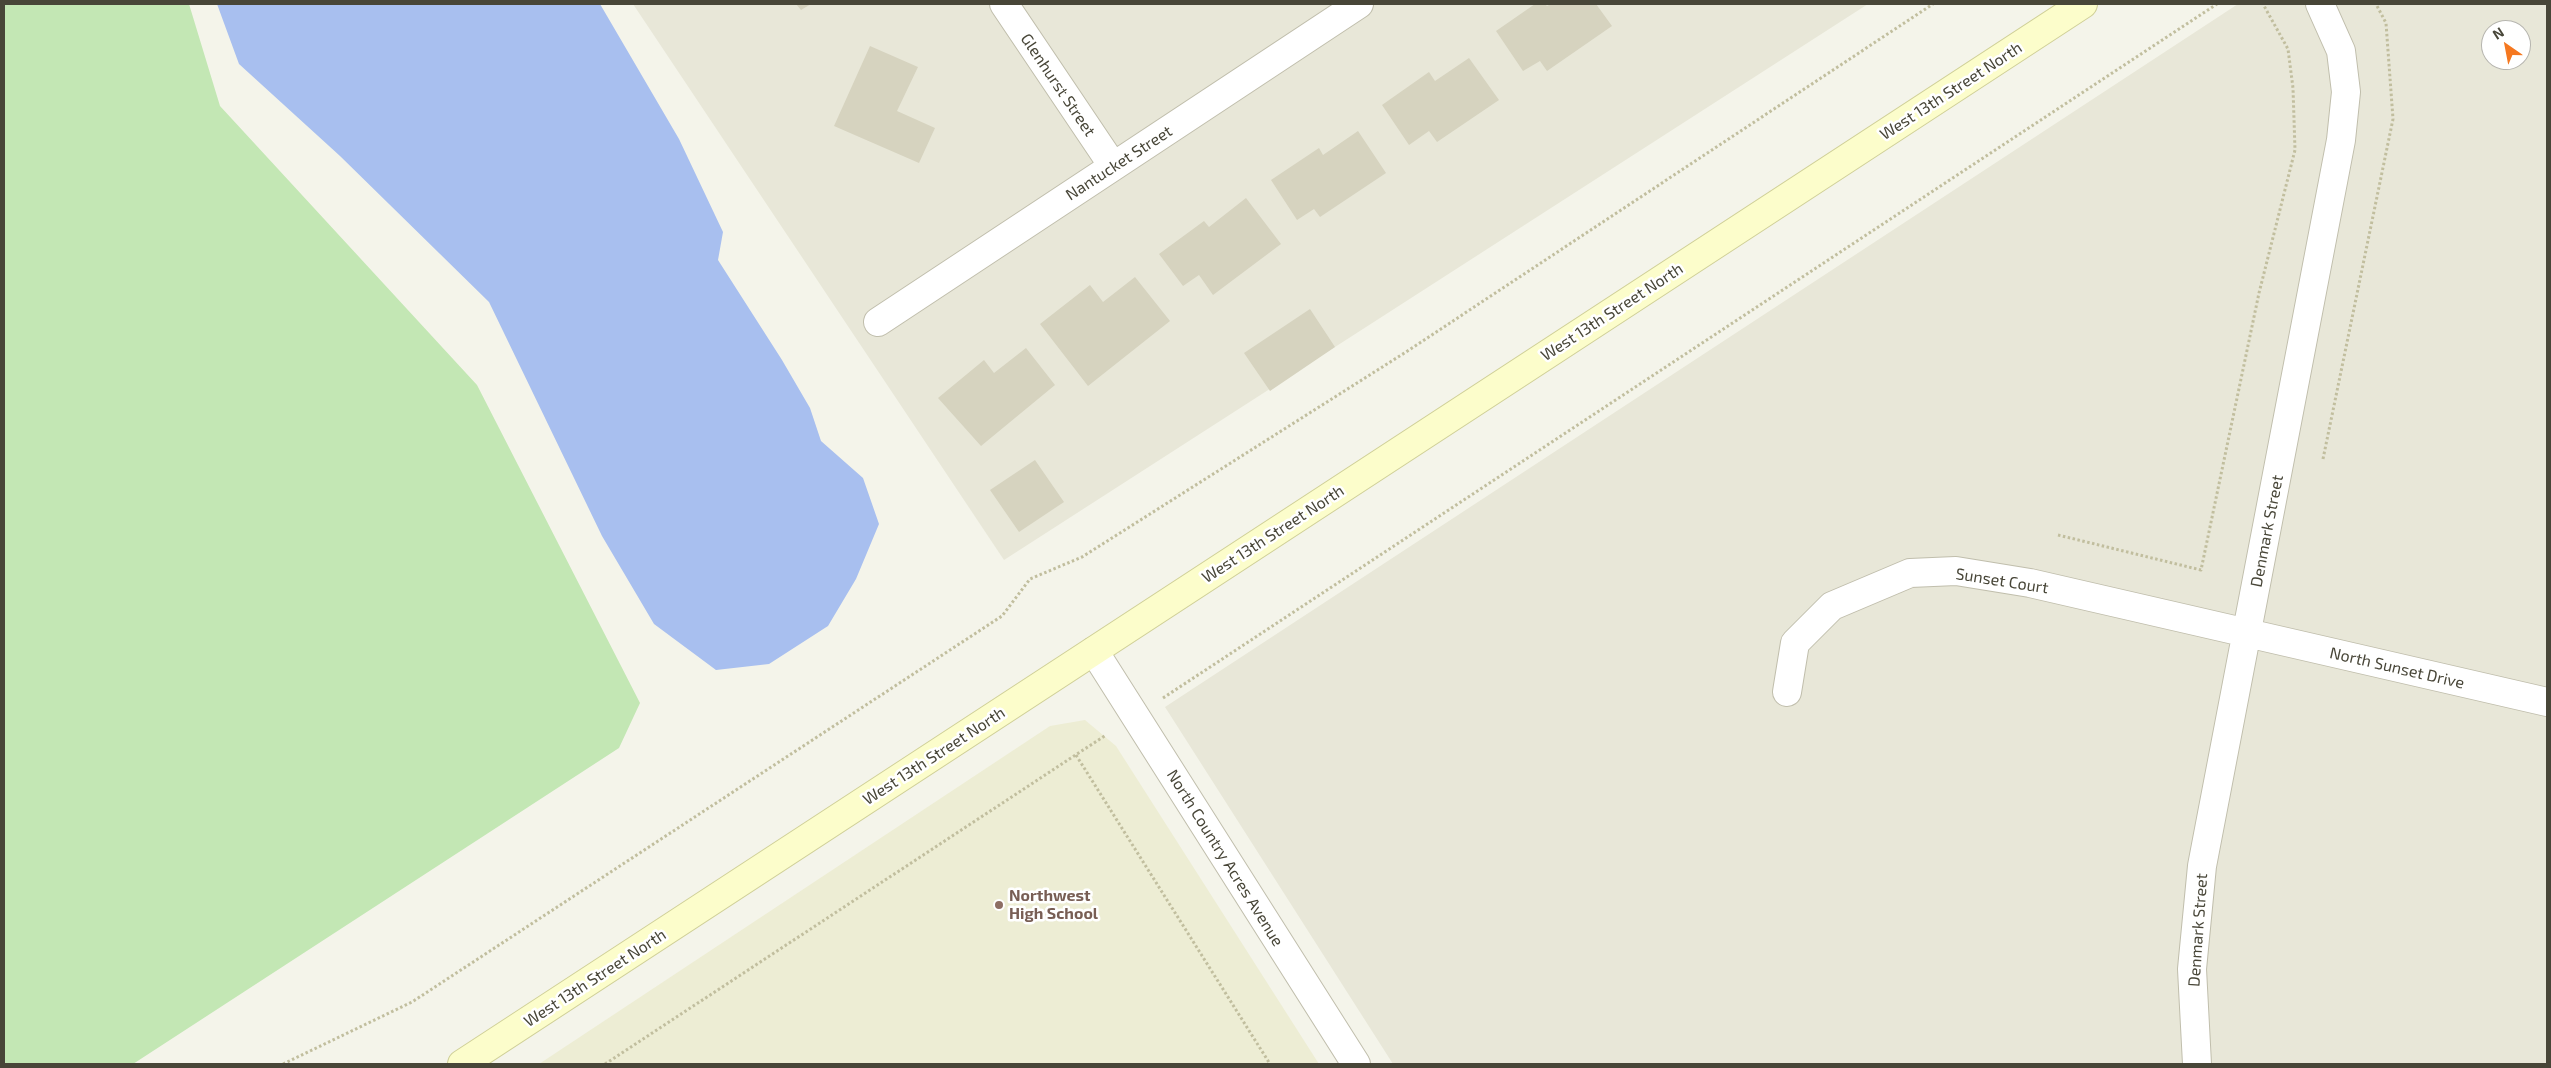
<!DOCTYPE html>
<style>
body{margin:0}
#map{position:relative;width:2551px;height:1068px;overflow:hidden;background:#f4f4ea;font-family:"Exo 2",sans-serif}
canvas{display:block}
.frame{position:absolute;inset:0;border:5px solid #484638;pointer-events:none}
.north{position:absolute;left:2481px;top:20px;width:50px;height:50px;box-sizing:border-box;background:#fff;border:1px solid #b6b5af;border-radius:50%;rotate:327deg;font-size:14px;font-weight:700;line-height:20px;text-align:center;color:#484638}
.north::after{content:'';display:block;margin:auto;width:18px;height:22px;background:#f57820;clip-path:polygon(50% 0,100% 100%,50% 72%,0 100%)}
</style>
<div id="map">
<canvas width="2551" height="1068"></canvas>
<div class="frame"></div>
<div class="north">N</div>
</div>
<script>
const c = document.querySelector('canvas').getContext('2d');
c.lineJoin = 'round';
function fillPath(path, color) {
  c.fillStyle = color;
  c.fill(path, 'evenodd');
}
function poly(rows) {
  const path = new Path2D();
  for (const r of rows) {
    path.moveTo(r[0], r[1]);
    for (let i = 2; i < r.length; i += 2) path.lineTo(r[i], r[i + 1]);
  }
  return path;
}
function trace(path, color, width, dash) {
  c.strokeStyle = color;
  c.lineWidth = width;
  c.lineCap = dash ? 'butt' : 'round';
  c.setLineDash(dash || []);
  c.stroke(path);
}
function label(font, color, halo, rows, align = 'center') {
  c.font = font + ' "Exo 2",sans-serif';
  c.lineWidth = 5;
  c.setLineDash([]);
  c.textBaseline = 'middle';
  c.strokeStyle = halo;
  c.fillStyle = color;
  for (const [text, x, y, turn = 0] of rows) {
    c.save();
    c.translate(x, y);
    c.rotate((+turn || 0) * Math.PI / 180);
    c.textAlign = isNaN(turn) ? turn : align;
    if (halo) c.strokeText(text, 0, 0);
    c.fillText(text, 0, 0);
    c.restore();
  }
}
const residential = poly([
 [633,4,1868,4,1004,560],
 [2238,4,2547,4,2547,1064,1393,1064,1165,707],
 [2491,30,2521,30,2521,60,2491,60]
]);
const education = poly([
 [1085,720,1116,746,1319,1064,539,1064,1050,726]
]);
const green = poly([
 [4,4,189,4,220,106,477,385,640,703,619,748,133,1064,4,1064]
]);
const water = poly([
 [217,4,600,4,679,139,723,232,718,260,782,360,810,408,821,441,863,478,879,524,856,579,828,626,769,664,716,670,654,624,602,536,489,302,340,156,239,64]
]);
const building = poly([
 [796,4,811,4,801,10],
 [1535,4,1545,4,1547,6,1551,4,1596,4,1612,26,1547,71,1540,61,1523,71,1496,31],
 [870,46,918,67,897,111,935,128,919,163,834,126],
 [1469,58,1499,100,1437,142,1429,131,1409,145,1382,105,1429,72,1435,81],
 [1358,131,1386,173,1320,217,1314,209,1297,220,1271,180,1319,148,1323,155],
 [1246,198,1281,244,1213,295,1199,275,1183,286,1159,254,1204,221,1209,227],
 [1135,277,1170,321,1088,386,1040,324,1090,285,1103,302],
 [1310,309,1335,347,1270,391,1244,353],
 [1026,348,1055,385,981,446,938,398,984,360,994,373],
 [1035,460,1064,502,1019,532,990,490]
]);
const path = poly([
 [2323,459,2393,119,2386,23,2376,4],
 [2058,535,2201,570,2259,293,2295,150,2293,88,2288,49,2263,4],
 [1163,698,2217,4],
 [1076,755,1270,1064],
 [283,1064,412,1002,1002,616,1030,579,1082,557,1406,352,1933,4],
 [605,1064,1106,735]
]);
const street = poly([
 [1004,4,1113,166],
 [878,322,1359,4],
 [1094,651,1356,1064],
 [1787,692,1795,643,1832,606,1910,573,1956,571,2030,583,2547,702],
 [2197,1064,2192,969,2202,866,2341,140,2346,92,2341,51,2320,4]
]);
const secondary = poly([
 [462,1064,2083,4]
]);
const markers = [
 [999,905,5,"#8d6e63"]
];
const streetNames = [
 ["Glenhurst Street",1058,85,56],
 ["West 13th Street North",1951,91,-33],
 ["Nantucket Street",1119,163,-33],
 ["West 13th Street North",1612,312,-33],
 ["Denmark Street",2267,531,-79],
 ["West 13th Street North",1273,534,-33],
 ["Sunset Court",2002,581,9],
 ["North Sunset Drive",2397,668,13],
 ["West 13th Street North",934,756,-33],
 ["North Country Acres Avenue",1225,858,58],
 ["Denmark Street",2198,930,-86],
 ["West 13th Street North",595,978,-33]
];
const educationNames = [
 ["Northwest",1009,896],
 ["High School",1009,914]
];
fillPath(residential, '#e8e7d8');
fillPath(education, '#ededd4');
fillPath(green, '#c3e7b4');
fillPath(water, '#a8bfef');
fillPath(building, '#d6d3bf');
trace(street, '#c0beac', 30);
trace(secondary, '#d0d098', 30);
trace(path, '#c1be9e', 3, [2.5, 2.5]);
trace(street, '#fff', 28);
trace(secondary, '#fcfdcb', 28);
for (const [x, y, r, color] of markers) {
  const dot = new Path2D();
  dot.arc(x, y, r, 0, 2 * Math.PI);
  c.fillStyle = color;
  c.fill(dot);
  trace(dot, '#fff', 2);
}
label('16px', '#484638', '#fff', streetNames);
label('bold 16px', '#785e54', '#fff', educationNames, 'left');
</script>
